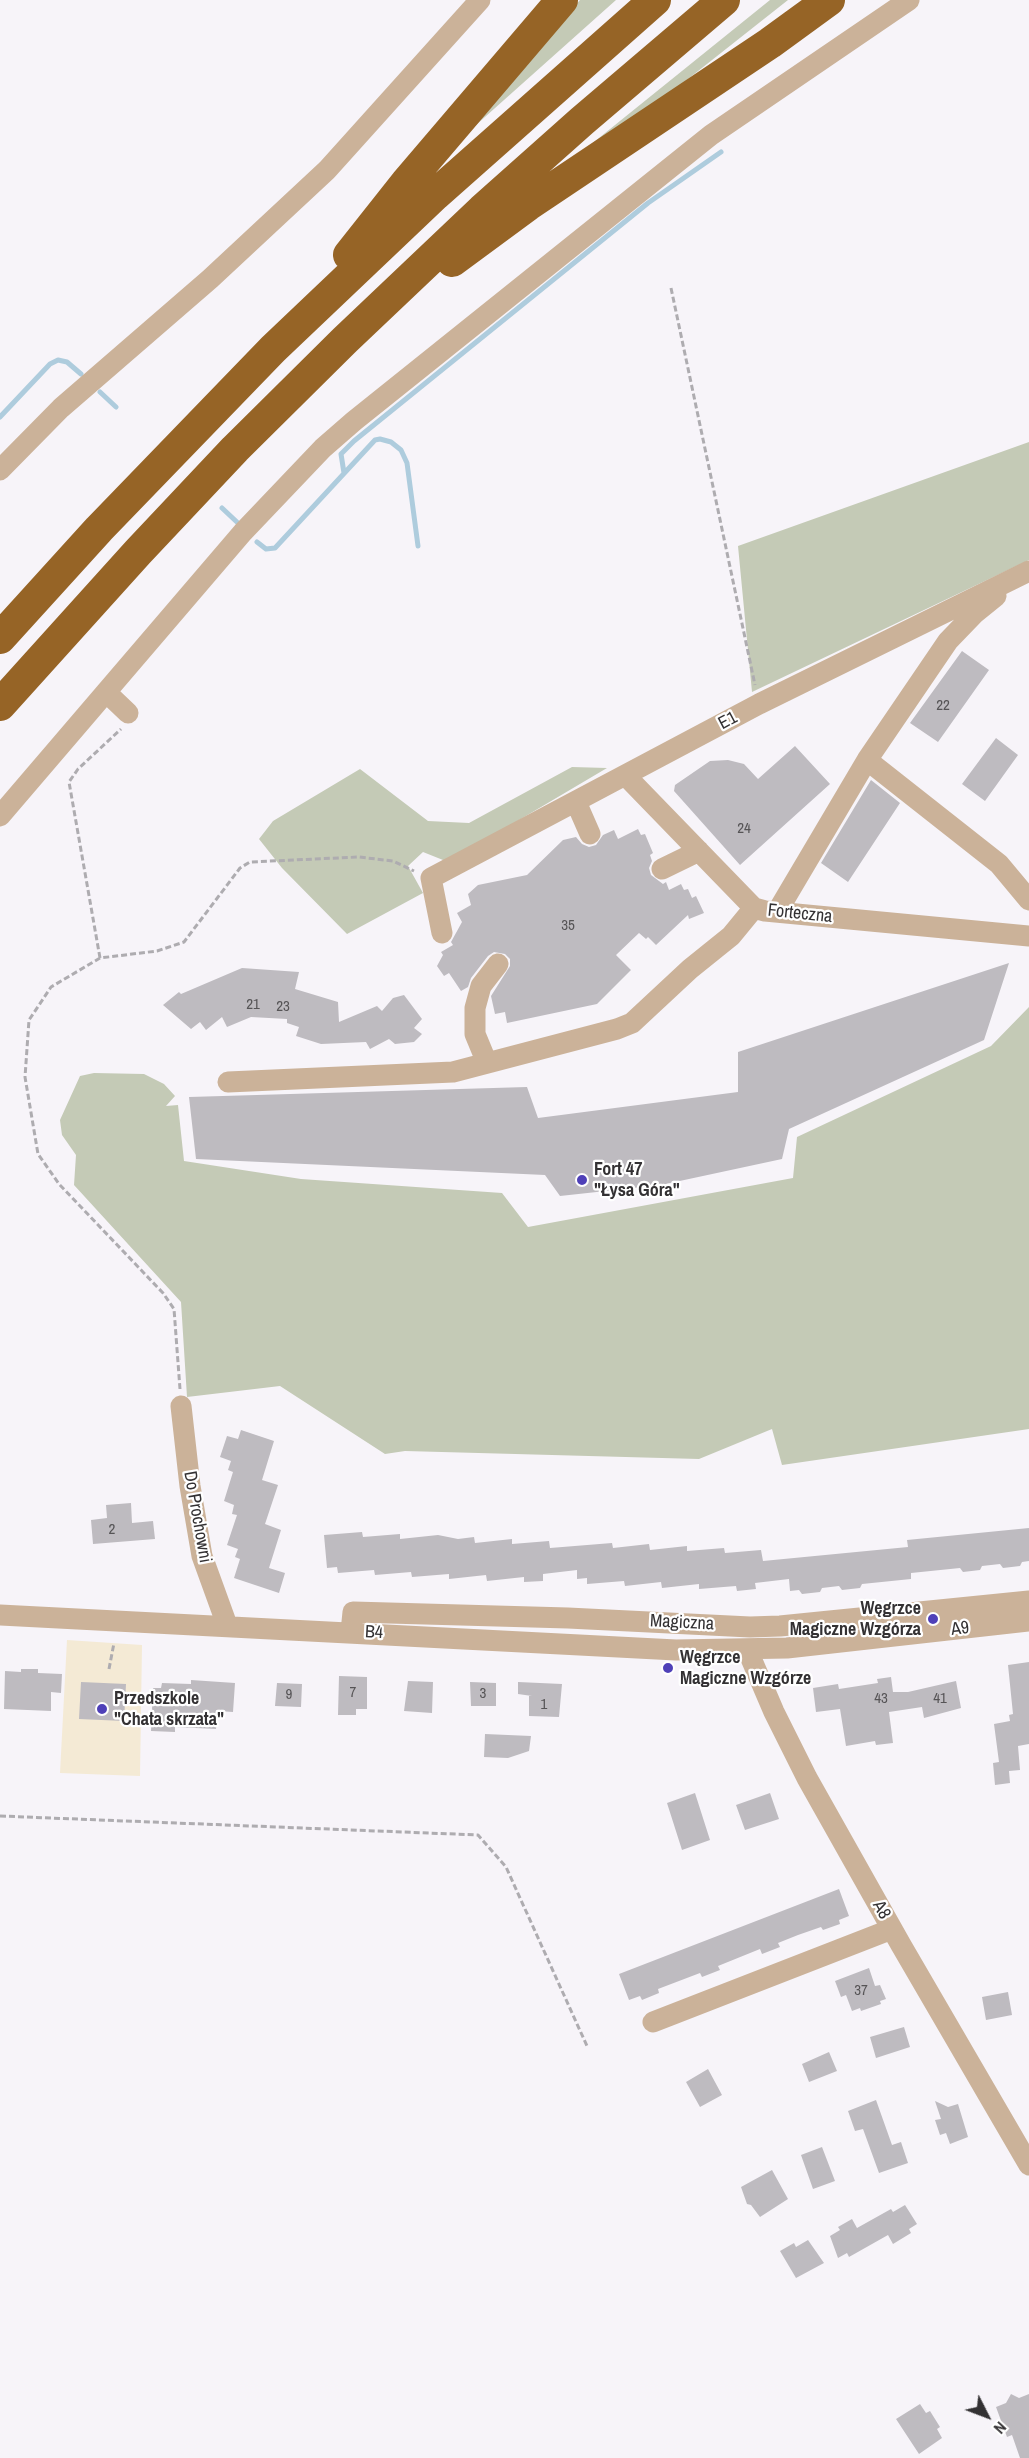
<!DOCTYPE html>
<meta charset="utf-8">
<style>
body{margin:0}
#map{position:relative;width:1029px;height:2458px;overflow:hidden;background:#f7f4f9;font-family:"Archivo Narrow",sans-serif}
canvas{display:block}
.north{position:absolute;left:957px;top:2386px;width:60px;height:60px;-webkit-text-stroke:4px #fff;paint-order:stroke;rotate:132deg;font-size:16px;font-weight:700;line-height:24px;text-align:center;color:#333133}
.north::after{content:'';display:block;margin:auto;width:21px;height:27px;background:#333133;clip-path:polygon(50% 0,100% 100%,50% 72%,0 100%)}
</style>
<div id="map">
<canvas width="1029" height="2458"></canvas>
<div class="north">N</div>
</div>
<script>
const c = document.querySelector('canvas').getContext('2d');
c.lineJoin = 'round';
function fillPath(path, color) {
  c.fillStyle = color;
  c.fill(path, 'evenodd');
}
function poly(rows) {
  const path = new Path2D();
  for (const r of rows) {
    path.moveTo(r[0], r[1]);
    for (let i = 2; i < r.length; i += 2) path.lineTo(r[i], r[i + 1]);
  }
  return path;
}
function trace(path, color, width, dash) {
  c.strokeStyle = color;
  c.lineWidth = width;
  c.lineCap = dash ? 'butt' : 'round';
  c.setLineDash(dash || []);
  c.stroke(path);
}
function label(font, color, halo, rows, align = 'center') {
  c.font = font + ' "Archivo Narrow",sans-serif';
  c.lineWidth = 4.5;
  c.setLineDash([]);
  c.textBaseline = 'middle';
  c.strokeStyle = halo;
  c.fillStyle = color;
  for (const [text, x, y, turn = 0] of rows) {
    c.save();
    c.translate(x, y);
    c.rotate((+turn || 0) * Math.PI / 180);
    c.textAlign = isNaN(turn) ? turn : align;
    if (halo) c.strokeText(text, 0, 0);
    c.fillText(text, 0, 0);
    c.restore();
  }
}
const education = poly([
 [67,1640,142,1645,140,1776,60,1773]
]);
const green = poly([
 [580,0,616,0,448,150],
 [770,0,788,0,669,94,584,150],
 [1029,442,1029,560,752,692,738,546],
 [572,767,607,768,448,862,423,852,408,866,423,893,347,934,282,868,259,839,273,821,360,769,428,821,469,823],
 [1029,1007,1029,1429,782,1465,772,1429,699,1459,405,1451,385,1454,280,1386,187,1397,181,1302,74,1185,76,1155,62,1135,60,1120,80,1076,94,1073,144,1074,164,1084,175,1096,166,1106,178,1105,184,1161,301,1179,502,1193,528,1227,793,1178,797,1137,991,1046]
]);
const stream = poly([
 [100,392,116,407],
 [0,417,50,364,58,360,67,362,81,374],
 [344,473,341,454,354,441,648,203,721,152],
 [222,508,239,524],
 [257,542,266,549,275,548,375,440,380,439,391,442,401,450,407,463,418,546]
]);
const building = poly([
 [962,651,989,670,938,742,910,723],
 [996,738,1018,755,985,801,962,784],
 [795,746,830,784,740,865,674,791,675,785,710,761,728,760,744,764,758,779],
 [871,780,900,803,848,882,821,863],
 [638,829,641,835,645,834,653,853,650,855,652,861,649,868,651,875,663,884,666,882,669,890,681,884,684,890,688,889,692,898,696,896,704,913,689,919,688,915,656,945,648,937,646,939,639,933,616,955,631,970,597,1004,507,1023,505,1012,495,1014,491,996,510,966,510,959,505,954,494,952,488,956,471,978,468,987,461,991,449,973,444,976,437,966,443,955,441,952,453,945,451,942,462,922,457,913,471,905,468,894,478,885,527,875,563,840,576,837,582,844,589,847,596,845,603,835,614,830,618,839],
 [1009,963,984,1040,789,1129,782,1159,661,1185,560,1196,545,1175,196,1159,189,1097,527,1087,538,1118,738,1092,738,1052],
 [242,968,299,972,295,989,338,1002,339,1022,377,1006,382,1011,393,998,404,995,422,1019,414,1028,422,1034,414,1042,395,1044,389,1039,370,1049,366,1042,321,1044,296,1036,299,1027,287,1023,287,1019,251,1017,227,1027,222,1017,206,1030,200,1022,191,1029,163,1005,179,992,181,994],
 [241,1430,274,1441,262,1480,278,1485,265,1524,281,1530,269,1568,285,1573,279,1593,234,1578,240,1559,235,1557,238,1549,227,1545,237,1515,232,1514,234,1505,224,1501,233,1472,228,1470,231,1461,220,1457,227,1436,238,1439],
 [131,1503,132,1523,153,1521,155,1539,93,1544,91,1520,107,1518,106,1505],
 [1029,1528,1029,1561,1022,1562,1020,1566,1003,1568,1000,1564,982,1566,980,1570,963,1572,960,1568,911,1573,911,1579,862,1584,860,1588,842,1590,839,1586,822,1588,820,1592,802,1594,799,1590,790,1591,789,1579,755,1583,756,1589,737,1591,736,1586,699,1589,699,1584,662,1588,661,1582,625,1586,624,1581,587,1584,587,1578,577,1579,577,1570,543,1574,543,1581,524,1582,524,1577,487,1581,486,1575,449,1579,449,1574,412,1577,411,1572,375,1575,374,1570,338,1573,337,1567,327,1568,324,1535,362,1532,363,1537,400,1534,400,1539,438,1535,458,1539,474,1537,475,1543,512,1539,512,1544,549,1541,550,1548,612,1543,613,1548,649,1544,650,1550,687,1546,687,1551,724,1548,725,1553,761,1550,763,1561,908,1547,907,1540],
 [1029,1662,1029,1744,1018,1746,1020,1770,1009,1771,1010,1783,995,1785,993,1763,999,1762,994,1724,1010,1721,1009,1715,1013,1714,1008,1665],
 [21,1669,38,1669,38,1673,62,1674,61,1693,51,1692,51,1711,4,1709,5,1671,21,1672],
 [339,1676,367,1677,367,1709,356,1709,356,1715,338,1715],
 [891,1677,893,1692,908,1692,956,1681,961,1708,924,1718,922,1707,889,1712,893,1743,876,1745,875,1741,846,1746,840,1709,816,1712,813,1688,838,1684,839,1689,878,1683,877,1679],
 [191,1680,235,1683,233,1712,218,1711,216,1729,175,1727,175,1732,151,1731,153,1688,161,1688,162,1683,191,1684],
 [408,1681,433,1682,432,1713,404,1711],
 [81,1682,126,1684,124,1721,79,1719],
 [470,1682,496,1683,496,1706,471,1706],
 [518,1682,562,1684,559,1717,529,1716,529,1696,532,1696,518,1694],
 [277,1683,302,1684,301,1707,275,1706],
 [485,1734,531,1736,529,1751,508,1758,484,1757],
 [695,1793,710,1840,682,1850,667,1803],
 [770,1793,779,1819,745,1830,736,1805],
 [839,1889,849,1916,839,1920,840,1924,823,1930,821,1927,798,1935,778,1943,780,1947,762,1954,760,1949,718,1966,720,1970,702,1977,700,1973,658,1989,659,1993,642,2000,640,1996,629,2000,619,1974],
 [869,1968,875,1986,880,1985,886,1999,880,2001,881,2004,861,2011,860,2008,852,2011,846,1995,841,1997,835,1981],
 [1008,1992,1012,2015,986,2020,982,1997],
 [904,2027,910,2047,876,2058,870,2037],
 [829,2052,837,2071,809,2082,802,2064],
 [708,2069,722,2095,700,2107,686,2082],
 [876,2100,892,2145,901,2142,908,2163,879,2173,863,2129,855,2131,848,2111],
 [935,2101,948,2107,958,2104,968,2137,950,2144,946,2133,940,2135,935,2120,941,2119],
 [822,2147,835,2181,813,2189,801,2155],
 [772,2170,788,2199,760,2217,751,2205,747,2204,741,2187],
 [905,2205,917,2224,909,2229,911,2233,893,2244,888,2235,849,2257,847,2253,838,2258,830,2236,840,2230,838,2227,852,2219,857,2228,891,2209,893,2212],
 [808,2240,824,2263,796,2278,780,2251,794,2243,796,2247],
 [1011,2394,1019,2398,1029,2394,1029,2458,1020,2458,1012,2435,1007,2437,996,2407,1006,2403],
 [920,2404,926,2413,930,2411,940,2427,937,2429,942,2438,919,2454,896,2419]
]);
const path = poly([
 [671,288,755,685],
 [100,958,69,782,78,769,121,729],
 [180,1389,174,1309,163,1293,59,1184,38,1154,25,1077,29,1020,51,987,100,958,157,951,184,942,240,868,250,862,359,857,393,861,414,871],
 [109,1669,114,1643],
 [0,1816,478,1835,506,1867,587,2046]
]);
const minor = poly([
 [0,470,61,408,210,279,327,170,480,0],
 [107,693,128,713],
 [867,760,999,864,1029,900],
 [626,776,754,908,765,911,1029,936],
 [576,802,590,834],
 [0,816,243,532,323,448,354,421,711,135,909,0],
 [662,869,699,851],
 [777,912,867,760,948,641,975,613,996,596],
 [442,933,431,878,759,704,1029,571],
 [487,1063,475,1034,475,1008,481,986,498,964],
 [228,1082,453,1072,617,1029,632,1023,690,969,731,936,754,908],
 [181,1406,190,1486,202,1556,227,1625],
 [0,1615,676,1650,787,1648,1029,1621],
 [351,1632,353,1612,568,1618,750,1627,780,1626,1029,1601],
 [747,1649,774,1712,807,1778,901,1945,1029,2165],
 [653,2022,892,1929]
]);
const highway = poly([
 [349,255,406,183,562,0],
 [452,261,528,205,770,43,829,0],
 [0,638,99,529,273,349,435,195,655,0],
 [0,705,138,552,235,449,345,340,482,210,582,121,724,0]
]);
const markers = [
 [582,1180,6,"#4f40b8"],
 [933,1619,6,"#4f40b8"],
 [668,1668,6,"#4f40b8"],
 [102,1709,6,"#4f40b8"]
];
const numberNames = [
 ["22",943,706],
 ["24",744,829],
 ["35",568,926],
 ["21",253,1005],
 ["23",283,1007],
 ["2",112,1530],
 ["7",353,1693],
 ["3",483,1694],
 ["9",289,1695],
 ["43",881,1699],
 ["41",940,1699],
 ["1",544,1705],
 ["37",861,1991]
];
const streetNames = [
 ["E1",728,721,-28],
 ["Forteczna",800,914,6],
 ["Do Prochowni",197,1517,80],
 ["Magiczna",682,1623,3],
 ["A9",960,1629,-7],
 ["B4",374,1633,3],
 ["A8",881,1910,61]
];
const poiNames = [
 ["Fort 47",594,1170],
 ["\"Łysa Góra\"",594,1191],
 ["Węgrzce",921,1609,"right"],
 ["Magiczne Wzgórza",921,1630,"right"],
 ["Węgrzce",680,1658],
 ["Magiczne Wzgórze",680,1679],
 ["Przedszkole",114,1699],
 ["\"Chata skrzata\"",114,1720]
];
fillPath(education, '#f4ead5');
fillPath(green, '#c4cab6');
trace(stream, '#aeccdd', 5);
fillPath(building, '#bebbc0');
trace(path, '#aeacb0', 3, [6, 3]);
trace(minor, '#cbb299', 21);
trace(highway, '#966426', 32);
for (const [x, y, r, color] of markers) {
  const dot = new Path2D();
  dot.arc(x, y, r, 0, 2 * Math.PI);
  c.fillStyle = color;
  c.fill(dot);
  trace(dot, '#fff', 2);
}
label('15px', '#565456', null, numberNames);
label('18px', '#333133', '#fff', streetNames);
label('bold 18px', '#333133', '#fff', poiNames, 'left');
</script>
